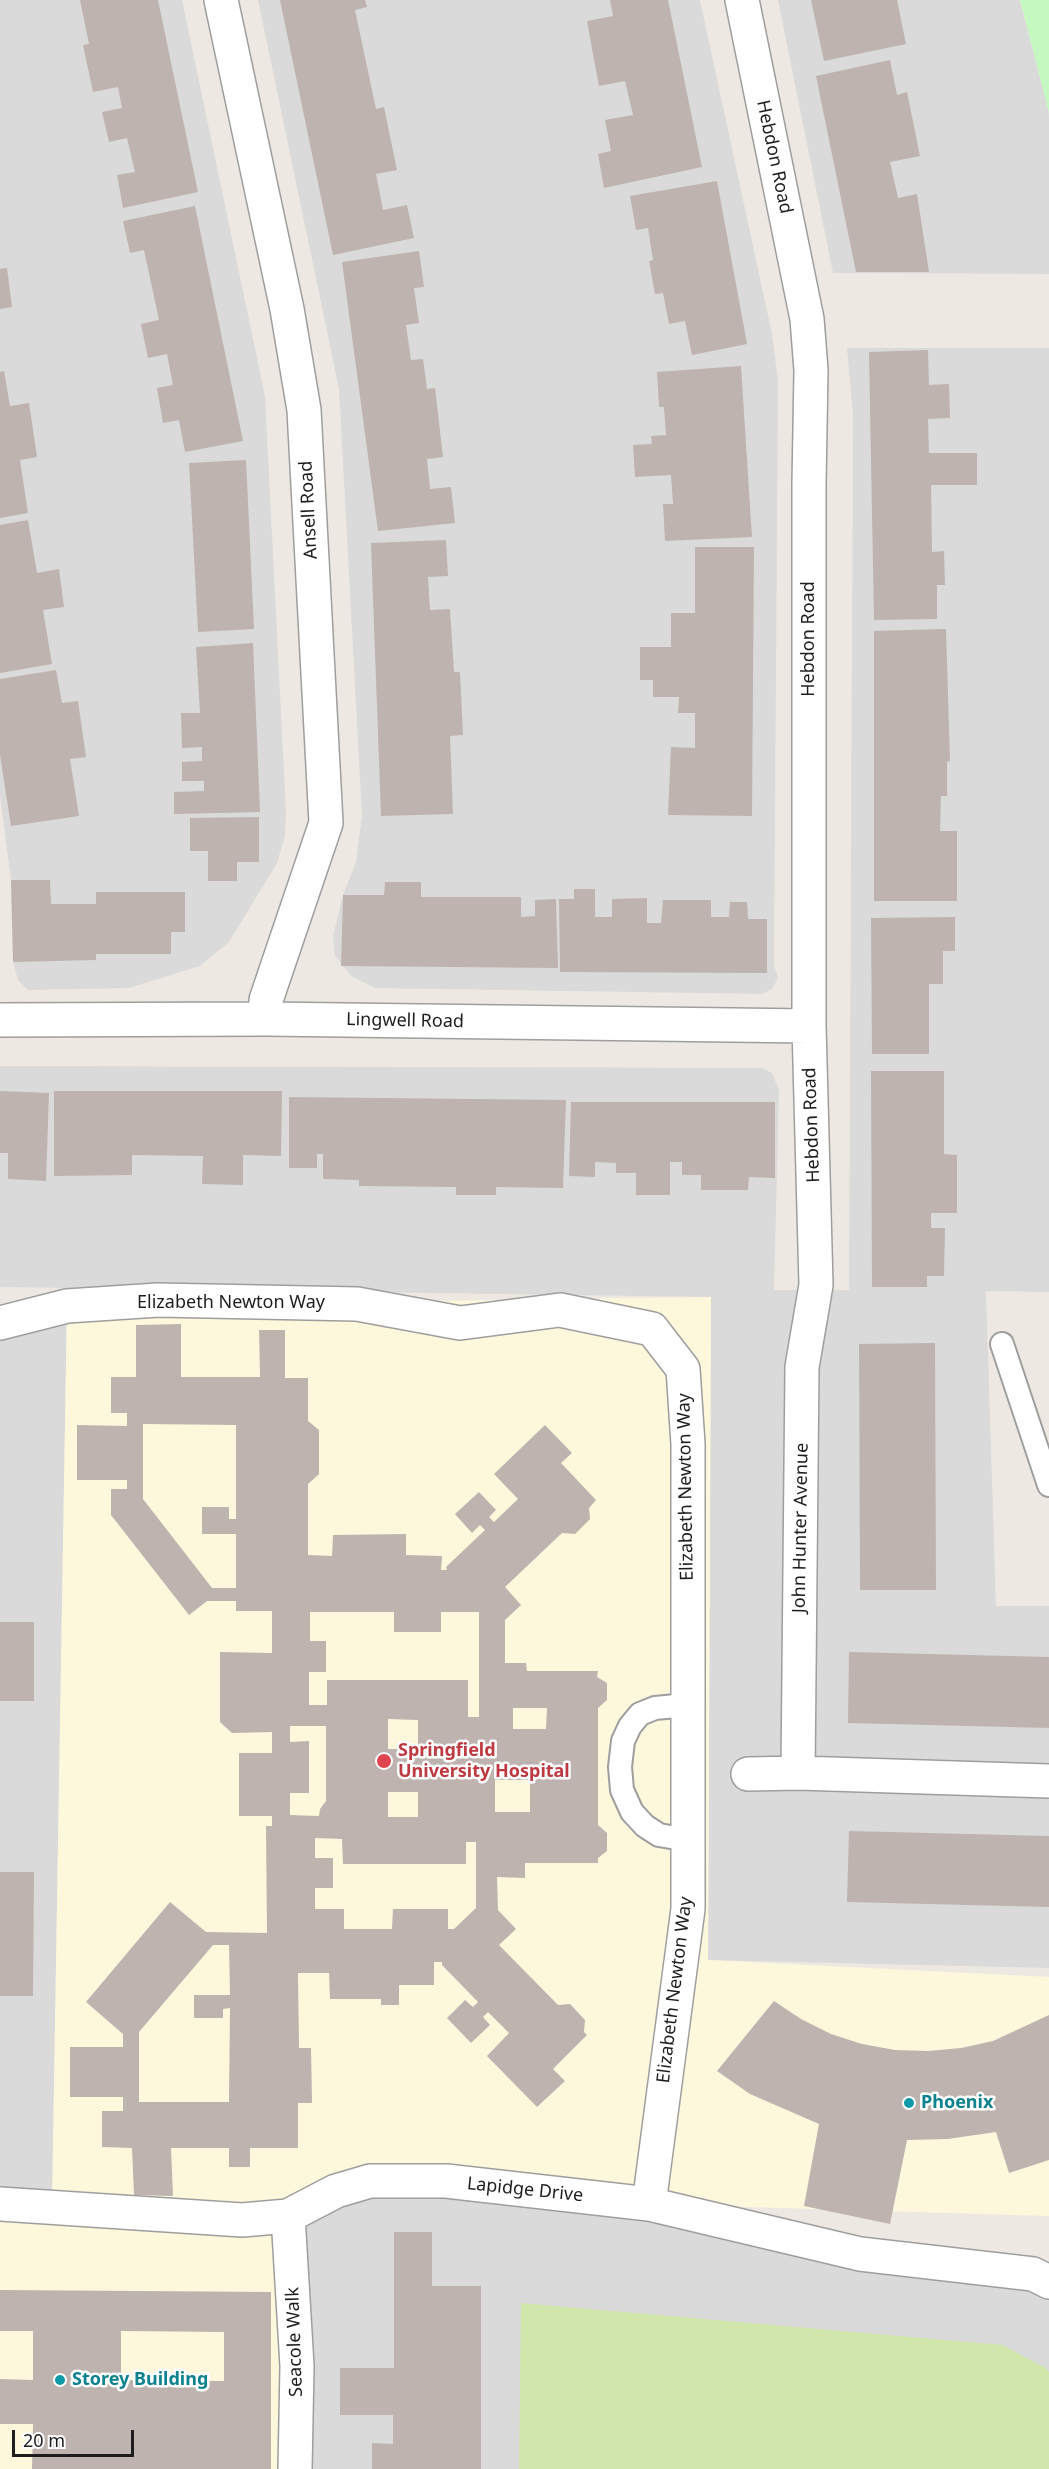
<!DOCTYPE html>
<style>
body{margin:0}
#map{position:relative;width:1049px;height:2469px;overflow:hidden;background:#eee8e3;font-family:"Noto Sans",sans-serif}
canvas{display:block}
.scale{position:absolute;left:12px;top:2430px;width:122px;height:27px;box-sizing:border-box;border:3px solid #1d1d1d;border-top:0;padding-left:8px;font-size:18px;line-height:21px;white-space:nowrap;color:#1d1d1d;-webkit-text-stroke:4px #fff;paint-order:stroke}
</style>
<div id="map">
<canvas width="1049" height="2469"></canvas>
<div class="scale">20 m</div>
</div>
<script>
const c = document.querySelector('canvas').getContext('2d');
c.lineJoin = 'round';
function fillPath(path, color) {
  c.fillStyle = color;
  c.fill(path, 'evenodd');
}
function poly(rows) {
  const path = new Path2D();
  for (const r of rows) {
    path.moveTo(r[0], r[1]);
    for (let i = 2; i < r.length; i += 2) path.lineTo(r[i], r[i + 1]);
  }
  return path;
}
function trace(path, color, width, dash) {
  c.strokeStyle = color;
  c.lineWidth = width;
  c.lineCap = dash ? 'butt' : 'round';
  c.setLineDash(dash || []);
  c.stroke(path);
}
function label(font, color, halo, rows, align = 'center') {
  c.font = font + ' "Noto Sans",sans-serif';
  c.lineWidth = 5;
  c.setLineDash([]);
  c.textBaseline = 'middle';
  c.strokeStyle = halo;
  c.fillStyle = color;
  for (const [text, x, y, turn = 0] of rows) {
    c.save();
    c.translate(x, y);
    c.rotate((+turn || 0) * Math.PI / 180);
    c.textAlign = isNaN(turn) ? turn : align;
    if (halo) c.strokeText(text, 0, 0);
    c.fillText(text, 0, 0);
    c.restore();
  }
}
const residential = poly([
 [0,0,182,0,265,396,286,813,285,836,277,863,229,942,200,966,129,988,28,990,18,980,13,962,11,880,0,795],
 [258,0,700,0,772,334,778,380,774,965,778,978,772,989,762,994,375,988,351,976,335,956,333,936,343,895,356,862,362,816,339,389],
 [778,0,1020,0,1049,113,1049,274,833,273],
 [847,348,1049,348,1049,1292,986,1291,996,1606,1049,1606,1049,1968,708,1960,711,1297,0,1287,0,1066,762,1068,772,1073,779,1090,774,1290,849,1290,853,415],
 [67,1306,52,2207,0,2206,0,1326],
 [446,2181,1049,2282,1049,2469,296,2469,300,2211]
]);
const education = poly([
 [711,1297,708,1960,1049,1977,1049,2216,649,2204,370,2181,300,2211,297,2469,0,2469,0,2206,52,2207,67,1306]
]);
const grass = poly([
 [521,2303,1002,2345,1046,2368,1049,2372,1049,2469,519,2469]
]);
const park = poly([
 [1020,0,1049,0,1049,113,1026,23]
]);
const building = poly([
 [80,0,158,0,198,192,123,208,117,175,135,172,127,138,109,142,102,112,122,108,118,87,93,92,83,45,89,44],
 [280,0,365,0,367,7,355,10,376,109,384,107,397,170,376,174,383,210,407,205,414,238,333,255],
 [610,0,668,0,702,167,604,188,598,154,611,151,605,120,633,115,625,81,599,86,593,54,587,21,613,16],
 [811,0,897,0,906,44,824,61],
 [890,60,897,95,907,92,920,156,890,162,898,198,917,194,929,272,856,272,816,76],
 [717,181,747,344,692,355,685,321,669,324,663,293,655,294,649,261,653,260,648,228,636,230,630,196],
 [195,206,243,441,185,452,179,420,163,423,157,388,173,385,167,354,148,358,141,324,159,320,144,250,130,253,123,221],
 [419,251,424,287,414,288,419,323,406,325,411,360,423,359,427,389,435,388,443,457,427,459,430,489,451,487,455,523,378,531,342,262],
 [7,268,12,307,0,309,0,269],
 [928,350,929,385,949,384,950,418,928,419,929,453,977,453,977,485,931,485,932,552,944,551,945,585,937,585,937,619,874,620,869,352],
 [741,366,752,537,665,541,663,504,673,504,671,475,635,477,633,445,652,444,651,436,666,435,664,407,659,407,657,372],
 [4,371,10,406,29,403,37,457,20,460,28,513,0,518,0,372],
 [246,460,254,629,198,632,189,463],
 [28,520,37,573,59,569,64,607,43,610,52,664,0,673,0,525],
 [446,540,448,576,428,577,430,610,450,609,454,672,460,672,463,735,450,736,453,814,381,816,371,543],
 [695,547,754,547,752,816,668,815,671,747,695,748,695,713,678,713,679,697,653,697,653,680,640,680,640,647,671,647,671,613,695,613],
 [946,629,950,761,947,762,947,796,941,796,940,831,957,831,957,901,874,901,874,631],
 [253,643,260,812,174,814,174,792,204,791,204,781,182,781,182,762,202,761,202,747,182,748,181,713,200,713,196,647],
 [56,670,62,703,78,701,86,757,70,759,79,816,11,826,0,755,0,679],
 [259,817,259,862,237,862,237,881,208,881,208,851,190,851,190,818],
 [11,880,50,880,51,904,96,904,96,892,185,892,185,932,171,932,171,954,96,954,96,960,13,962],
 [385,882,421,882,421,897,521,897,521,917,535,916,535,900,556,899,558,968,341,966,343,895,384,895],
 [574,889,595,889,595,917,612,917,612,899,647,898,647,923,661,923,663,900,711,900,711,917,729,917,730,902,747,902,748,919,767,919,767,973,560,972,559,899,574,899],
 [955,917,955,951,943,951,943,984,929,984,929,1054,872,1054,871,918],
 [871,1071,944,1071,944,1154,957,1155,957,1213,931,1213,931,1228,945,1228,944,1276,927,1276,927,1287,872,1287],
 [0,1091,49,1093,46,1181,8,1179,8,1153,0,1153],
 [54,1091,282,1091,281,1156,243,1155,243,1185,202,1184,203,1156,132,1155,132,1175,54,1176],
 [289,1097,566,1100,563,1188,496,1187,496,1195,456,1195,456,1187,359,1186,359,1180,323,1179,323,1154,317,1154,317,1168,289,1168],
 [571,1102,775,1102,775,1178,749,1177,748,1190,701,1190,701,1175,682,1175,682,1162,670,1162,670,1195,636,1195,636,1173,616,1173,616,1163,595,1162,595,1177,569,1176],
 [181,1324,181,1377,260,1377,259,1330,285,1330,285,1378,308,1378,308,1421,319,1430,319,1474,308,1484,308,1555,332,1556,333,1535,406,1534,406,1555,442,1556,441,1570,447,1570,446,1567,485,1530,480,1525,472,1533,455,1514,479,1492,496,1510,489,1517,494,1522,518,1499,494,1474,545,1425,572,1453,561,1463,596,1500,589,1508,590,1519,575,1534,562,1533,505,1587,521,1605,505,1620,505,1663,526,1663,527,1671,598,1671,597,1677,607,1683,607,1700,598,1708,598,1825,607,1833,607,1851,598,1858,598,1863,525,1863,525,1878,497,1877,498,1910,516,1929,499,1945,558,2005,570,2004,585,2020,584,2032,587,2035,553,2069,565,2081,537,2107,487,2056,509,2033,488,2012,483,2017,490,2025,471,2043,447,2018,465,2000,473,2007,478,2002,442,1965,442,1962,434,1962,434,1985,399,1985,399,2005,381,2005,381,1999,330,1999,329,1973,298,1973,299,2048,311,2048,312,2103,298,2103,298,2148,250,2148,250,2167,229,2167,229,2148,171,2148,173,2196,134,2195,132,2148,102,2147,102,2111,123,2111,123,2097,70,2097,70,2047,123,2047,123,2034,86,2002,170,1902,206,1932,267,1933,266,1826,272,1826,272,1816,239,1816,239,1753,272,1753,272,1732,232,1733,220,1722,220,1652,272,1653,272,1611,236,1611,236,1601,207,1601,189,1615,111,1515,111,1489,127,1489,127,1480,77,1480,77,1425,127,1426,127,1413,111,1413,111,1377,136,1377,136,1325],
 [143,1424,236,1425,236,1519,229,1519,229,1507,202,1507,202,1534,236,1534,236,1588,212,1588,143,1499],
 [310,1612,394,1612,394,1632,441,1632,441,1612,479,1612,479,1717,468,1717,468,1680,327,1680,327,1705,309,1705,309,1672,326,1672,326,1641,310,1641],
 [513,1708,547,1708,546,1729,513,1729],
 [388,1719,418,1720,418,1749,388,1749],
 [290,1726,326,1726,326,1801,320,1809,319,1816,290,1815,290,1793,309,1793,309,1741,290,1742],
 [495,1780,530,1780,530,1812,495,1812],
 [388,1792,418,1792,418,1817,388,1817],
 [315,1838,342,1839,343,1864,466,1864,466,1842,476,1842,476,1908,454,1929,448,1929,448,1909,393,1909,392,1929,344,1929,344,1909,315,1909,315,1888,333,1888,333,1858,315,1858],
 [213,1945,229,1945,230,1995,194,1995,194,2018,223,2018,223,2009,230,2008,229,2102,139,2102,139,2032],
 [935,1343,936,1590,860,1590,859,1344],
 [0,1622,34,1622,34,1701,0,1701],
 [849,1652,1049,1657,1049,1728,848,1723],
 [849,1831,1049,1836,1049,1907,847,1902],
 [0,1872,34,1872,33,1996,0,1996],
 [774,2001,801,2019,831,2034,862,2044,895,2050,928,2051,961,2048,993,2041,1049,2015,1049,2160,1009,2173,996,2132,948,2139,907,2140,890,2224,804,2206,819,2124,750,2094,717,2071],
 [394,2232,432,2232,432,2286,481,2286,481,2469,372,2469,372,2443,393,2444,393,2415,340,2415,340,2368,394,2368],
 [0,2290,271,2292,271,2469,32,2469,33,2424,0,2424,0,2379,33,2380,33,2331,0,2331],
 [121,2331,224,2332,224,2381,121,2380]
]);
const service = poly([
 [1002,1344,1049,1485],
 [687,1705,655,1708,640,1714,630,1726,623,1741,620,1767,622,1790,632,1812,645,1826,659,1835,688,1840]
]);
const minor = poly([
 [221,0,287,309,304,410,326,823,266,1000,266,1019],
 [742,0,807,319,811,370,809,484,809,1026,816,1285,802,1367,798,1773],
 [0,1020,266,1019,809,1026],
 [0,1323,67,1306,158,1300,357,1304,460,1323,560,1310,652,1329,683,1369,688,1444,688,1909,649,2204],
 [748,1774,798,1773,1049,1781],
 [0,2204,242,2220,288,2216,336,2191,370,2181,446,2181,649,2204,860,2254,1033,2274,1049,2282],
 [288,2216,297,2366,295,2469]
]);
const markers = [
 [384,1761,8,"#e0444e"],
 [909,2103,6,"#0f9aa8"],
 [60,2380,6,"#0f9aa8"]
];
const streetNames = [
 ["Hebdon Road",774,157,78],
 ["Ansell Road",309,510,-93],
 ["Hebdon Road",809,639,-90],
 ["Lingwell Road",405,1021,1],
 ["Hebdon Road",812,1125,-92],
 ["Elizabeth Newton Way",231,1303],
 ["Elizabeth Newton Way",686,1487,-91],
 ["John Hunter Avenue",801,1528,-89],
 ["Elizabeth Newton Way",675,1990,-83],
 ["Lapidge Drive",525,2190,6],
 ["Seacole Walk",295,2342,-92]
];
const healthNames = [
 ["Springfield",398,1751],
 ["University Hospital",398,1772]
];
const cultureNames = [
 ["Phoenix",921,2103],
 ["Storey Building",72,2380]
];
fillPath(residential, '#dbdada');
fillPath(education, '#fdf8dc');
fillPath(grass, '#d1e6aa');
fillPath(park, '#c5f7c1');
fillPath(building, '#beb3af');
trace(service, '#9e9e9e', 26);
trace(minor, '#9e9e9e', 36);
trace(service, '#fff', 22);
trace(minor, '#fff', 33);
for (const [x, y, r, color] of markers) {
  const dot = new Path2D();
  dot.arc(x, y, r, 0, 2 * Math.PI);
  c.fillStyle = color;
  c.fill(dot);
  trace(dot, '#fff', 2);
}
label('18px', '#1d1d1d', '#fff', streetNames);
label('bold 18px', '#be3a42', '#fff', healthNames, 'left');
label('bold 18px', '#0d838f', '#fff', cultureNames, 'left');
</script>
